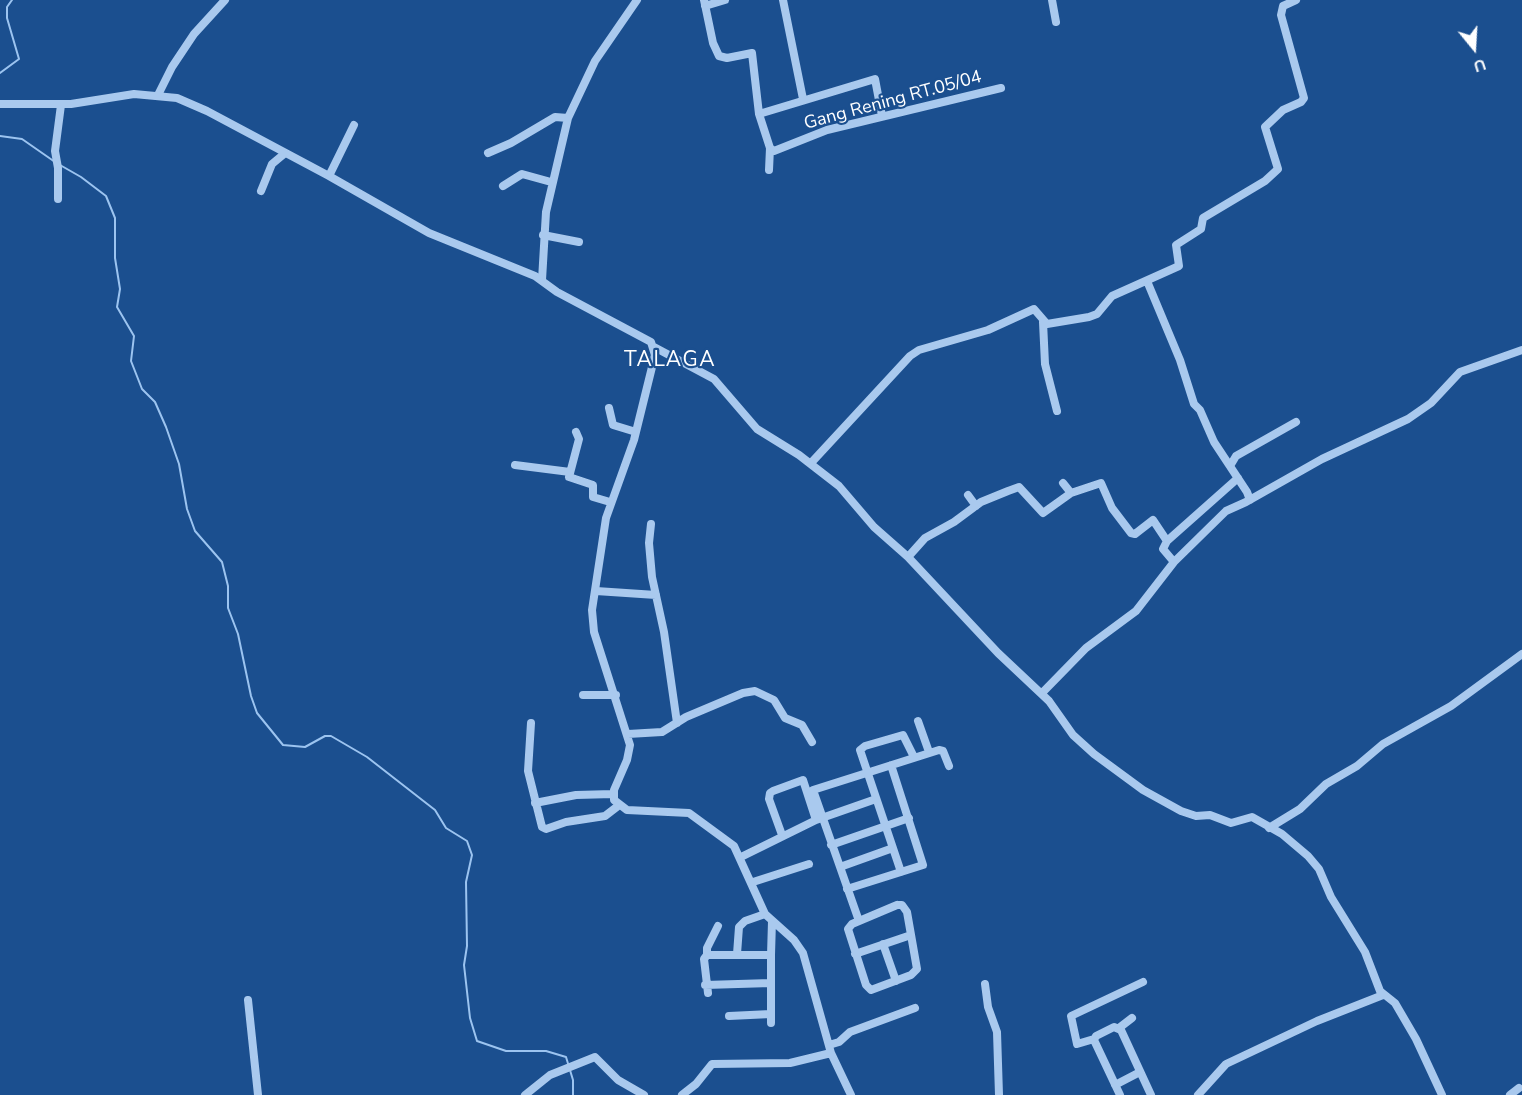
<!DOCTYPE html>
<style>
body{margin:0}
#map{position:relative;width:1522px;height:1095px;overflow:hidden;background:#1b4f8f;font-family:"Nunito Sans",sans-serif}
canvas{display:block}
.north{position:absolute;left:1444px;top:18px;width:60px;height:60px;-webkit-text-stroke:4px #1b4f8f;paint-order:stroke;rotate:162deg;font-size:16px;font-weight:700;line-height:24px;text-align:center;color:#fff}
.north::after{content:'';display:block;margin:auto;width:21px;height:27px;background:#fff;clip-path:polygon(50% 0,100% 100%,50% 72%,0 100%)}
</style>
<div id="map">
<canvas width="1522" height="1095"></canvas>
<div class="north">U</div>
</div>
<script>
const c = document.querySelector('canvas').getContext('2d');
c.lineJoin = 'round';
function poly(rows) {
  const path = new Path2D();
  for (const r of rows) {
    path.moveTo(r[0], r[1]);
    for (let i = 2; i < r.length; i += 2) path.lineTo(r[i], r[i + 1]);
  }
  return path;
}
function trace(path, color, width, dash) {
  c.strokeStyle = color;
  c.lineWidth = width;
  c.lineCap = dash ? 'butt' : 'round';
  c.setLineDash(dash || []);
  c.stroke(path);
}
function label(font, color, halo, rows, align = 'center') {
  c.font = font + ' "Nunito Sans",sans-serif';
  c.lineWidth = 4.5;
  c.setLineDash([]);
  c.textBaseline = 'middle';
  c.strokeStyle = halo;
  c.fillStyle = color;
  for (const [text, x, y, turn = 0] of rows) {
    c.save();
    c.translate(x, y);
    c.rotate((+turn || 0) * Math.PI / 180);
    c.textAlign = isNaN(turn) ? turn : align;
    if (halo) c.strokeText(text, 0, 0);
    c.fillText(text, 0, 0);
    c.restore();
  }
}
const stream = poly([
 [0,73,19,59,7,18,7,7,12,0],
 [0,136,22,139,55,162],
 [60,165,81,177,106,196,115,218,115,258,120,289,117,307,134,336,131,361,142,389,155,402,166,427,179,464,187,509,195,531,222,562,228,586,228,608,238,634,251,696,257,713,283,745,305,747,325,736,331,736,367,757,435,810,446,828,467,841,472,855,466,882,467,946,464,965,470,1018,477,1041,506,1051,546,1051,566,1057,573,1080,573,1095]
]);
const minor = poly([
 [704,0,713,43,719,56,727,58,752,53,759,114,770,148,774,151,827,130,1001,88],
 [783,0,803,99],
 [1052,0,1056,22],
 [705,6,725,0],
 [158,95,172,67,194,34,225,0],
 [0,104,71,104,134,94,177,98,207,111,329,176,429,233,535,276,557,292,651,342,655,355,634,440,606,518,592,610,594,632,630,745,627,760,614,790,614,800,627,810,689,813,734,846,765,914,794,940,803,953,831,1053,851,1095],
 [759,114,875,79,882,116],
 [488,153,511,143,555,117,568,118],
 [769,170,770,148],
 [329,176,354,125],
 [503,186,522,174,551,182],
 [261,191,272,164,284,154],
 [58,199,58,168,55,151,61,105],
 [543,235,579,242],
 [542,280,546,212,568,118,595,61,637,0],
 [1147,281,1180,360,1194,404,1200,410,1214,442,1247,492,1250,500],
 [1043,322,1045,364,1057,411],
 [654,347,714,379,757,429,799,455,839,486,874,527,908,557,998,653,1049,701,1073,735,1094,754,1143,790,1181,811,1196,816,1210,815,1231,823,1252,817,1282,834,1308,856,1319,869,1331,897,1365,952,1380,991,1395,1003,1416,1039,1442,1095],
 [609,408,613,425,636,432],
 [576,432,579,439,569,477,593,485,593,497,610,502],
 [811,463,910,356,919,350,988,330,1034,309,1047,324,1089,317,1097,314,1112,296,1179,266,1176,245,1201,229,1203,218,1265,181,1278,169,1265,127,1283,110,1301,102,1304,98,1281,15,1283,6,1296,0],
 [515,465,570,472],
 [1230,466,1236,456,1296,422],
 [1063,483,1071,493,1101,483,1112,508,1131,533,1135,534,1153,520,1167,541],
 [968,495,976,506],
 [651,524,649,543,652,577,664,632,677,723],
 [908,557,925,538,954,522,981,502,1008,491,1019,487,1043,513,1071,493],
 [1174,562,1163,549,1167,541,1238,478],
 [596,591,656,595],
 [1042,693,1086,648,1136,611,1174,562,1226,511,1246,502,1322,459,1408,419,1431,403,1460,372,1522,350],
 [583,695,616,695],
 [918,721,929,752],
 [531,723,528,771,542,827,546,829,566,822,605,816,618,806],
 [628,734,662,732,686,717,743,693,755,691,774,700,785,718,802,725,812,742],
 [535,803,576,795,613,794],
 [1269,828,1300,809,1326,784,1357,766,1383,744,1451,706,1522,654],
 [782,835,769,799,770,793,773,791,803,780,816,820],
 [831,845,909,818],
 [741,857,816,820,876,799],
 [840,867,893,848],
 [901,872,860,750,865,746,903,735,914,757],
 [753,882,809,864],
 [847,889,923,865,891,765],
 [897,905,902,905,907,912,917,969,911,975,871,990,866,985,848,929,852,924,897,905],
 [859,921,813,790,939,750,943,751,949,766],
 [883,944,896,981],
 [737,954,739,927,745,921,765,914],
 [855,954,911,935],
 [707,955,707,948,718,926],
 [771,955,772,921],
 [985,984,988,1007,997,1032,999,1095],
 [705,985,771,983],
 [708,993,704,959,707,955,771,955,771,1023],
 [248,1000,258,1095],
 [729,1016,771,1014],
 [1119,1028,1132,1018],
 [1094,1039,1077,1044,1071,1016,1143,982],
 [829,1045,839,1042,850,1032,915,1008],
 [1115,1085,1140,1072],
 [525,1095,550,1075,595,1057,618,1080,644,1095],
 [682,1095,696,1084,712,1064,790,1063,831,1053],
 [1120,1095,1094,1040,1096,1036,1114,1027,1121,1030,1151,1095],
 [1198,1095,1226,1064,1317,1021,1383,995],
 [1510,1095,1519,1088]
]);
const streetNames = [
 ["Gang Rening RT.05/04",893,101,-15]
];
const quarterNames = [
 ["TALAGA",670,361]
];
trace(stream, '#9cc4f0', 2);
trace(minor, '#a9c9ee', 8);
label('18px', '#fff', '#1b4f8f', streetNames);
c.letterSpacing = '1.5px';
label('21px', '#fff', '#1b4f8f', quarterNames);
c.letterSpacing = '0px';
</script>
